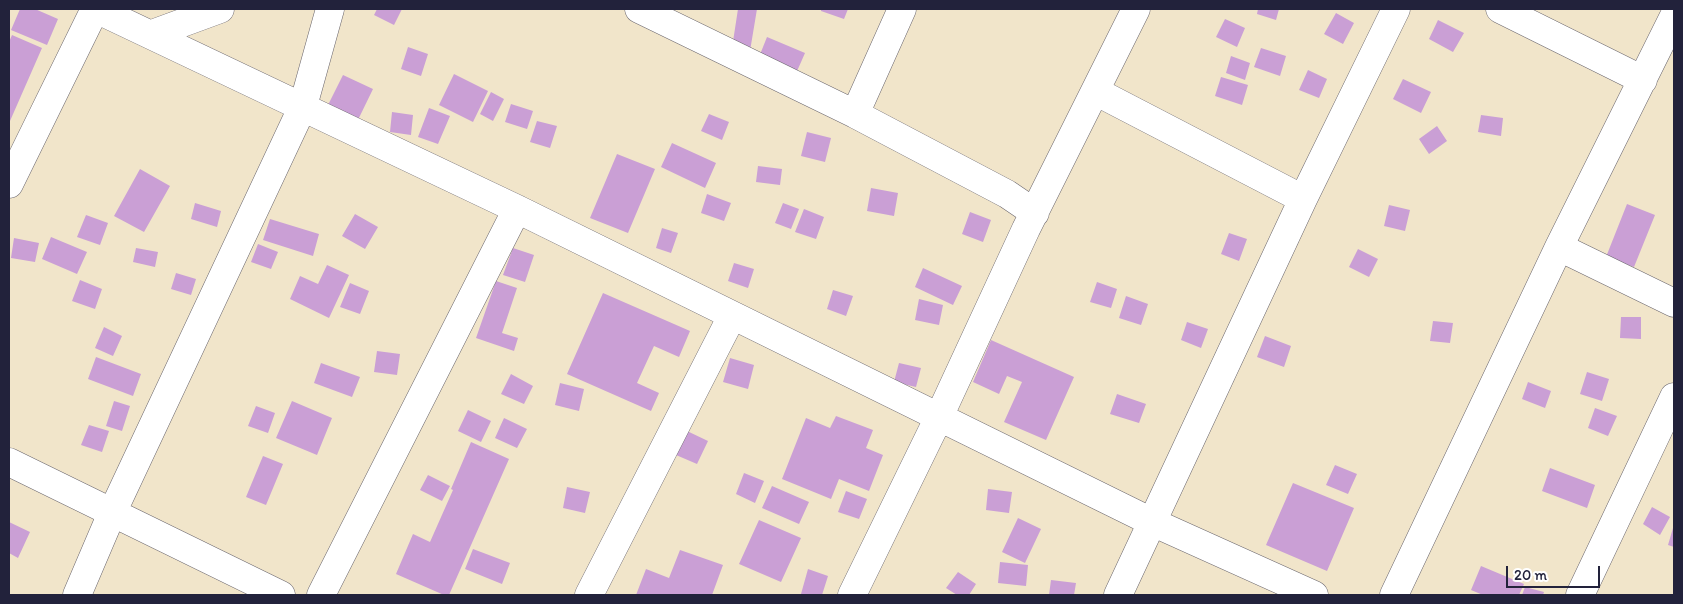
<!DOCTYPE html>
<style>
body{margin:0}
#map{position:relative;width:1683px;height:604px;overflow:hidden;background:#f1e5ca;font-family:Itim,sans-serif}
canvas{display:block}
.frame{position:absolute;inset:0;border:10px solid #22223b;pointer-events:none}
.scale{position:absolute;left:1506px;top:566px;width:94px;height:22px;box-sizing:border-box;border:2px solid #22223b;border-top:0;padding-left:6px;font-size:15px;line-height:18px;white-space:nowrap;color:#22223b;-webkit-text-stroke:4px #fff;paint-order:stroke}
</style>
<div id="map">
<canvas width="1683" height="604"></canvas>
<div class="frame"></div>
<div class="scale">20 m</div>
</div>
<script>
const c = document.querySelector('canvas').getContext('2d');
c.lineJoin = 'round';
function fillPath(path, color) {
  c.fillStyle = color;
  c.fill(path, 'evenodd');
}
function poly(rows) {
  const path = new Path2D();
  for (const r of rows) {
    path.moveTo(r[0], r[1]);
    for (let i = 2; i < r.length; i += 2) path.lineTo(r[i], r[i + 1]);
  }
  return path;
}
function trace(path, color, width, dash) {
  c.strokeStyle = color;
  c.lineWidth = width;
  c.lineCap = dash ? 'butt' : 'round';
  c.setLineDash(dash || []);
  c.stroke(path);
}
const building = poly([
 [20,9,35,9,58,19,47,45,11,30],
 [377,9,402,9,394,25,374,15],
 [738,9,757,9,750,51,732,48],
 [821,9,848,9,844,19,821,11],
 [1258,9,1279,9,1276,20,1257,14],
 [1336,13,1354,23,1343,44,1324,34],
 [1225,19,1245,28,1237,47,1216,37],
 [1438,20,1464,33,1453,52,1429,39],
 [12,35,42,48,10,121,9,120,9,42],
 [767,37,805,53,794,78,757,62],
 [408,47,428,54,421,76,401,69],
 [1261,48,1286,56,1280,76,1254,67],
 [1231,56,1250,63,1245,80,1226,73],
 [1308,70,1327,79,1319,98,1299,90],
 [454,74,488,91,473,122,439,105],
 [343,75,373,89,356,124,326,109],
 [1221,77,1248,85,1242,105,1215,96],
 [1403,79,1431,92,1421,113,1393,99],
 [491,92,504,99,493,121,480,114],
 [511,104,533,111,527,129,505,122],
 [429,108,450,116,438,144,418,137],
 [392,112,413,115,411,135,390,132],
 [709,114,729,122,722,140,701,131],
 [1481,115,1503,118,1501,136,1478,132],
 [537,121,557,126,550,148,530,142],
 [1437,126,1447,141,1429,154,1419,139],
 [807,132,831,138,825,162,801,156],
 [672,143,716,163,705,188,661,167],
 [617,154,655,169,628,233,590,218],
 [758,166,782,169,780,185,756,182],
 [140,169,170,186,144,232,114,216],
 [871,188,898,193,894,216,867,211],
 [707,194,731,203,724,221,701,213],
 [195,203,221,211,217,227,191,219],
 [783,203,799,209,791,229,775,223],
 [1627,204,1655,215,1634,267,1606,257],
 [1389,205,1410,210,1405,231,1384,226],
 [804,209,824,217,816,239,795,232],
 [970,212,991,220,983,242,962,234],
 [355,214,378,227,365,249,342,236],
 [86,215,108,223,100,245,77,237],
 [270,219,319,234,313,256,263,240],
 [662,228,678,233,671,253,656,248],
 [1229,233,1247,239,1239,261,1221,254],
 [51,237,87,252,77,274,42,259],
 [14,238,39,243,35,262,11,258],
 [258,244,278,252,271,269,251,262],
 [136,248,158,252,155,267,133,262],
 [513,248,534,255,525,282,503,275],
 [1358,249,1378,259,1369,277,1349,267],
 [734,263,754,269,748,288,728,281],
 [327,265,349,275,329,318,290,299,300,276,318,284],
 [923,268,962,286,953,305,915,287],
 [176,273,196,279,191,295,171,289],
 [80,280,102,289,95,309,72,301],
 [496,281,517,288,502,333,518,338,514,351,476,338],
 [1097,282,1117,289,1111,308,1090,302],
 [350,283,369,291,360,314,340,307],
 [833,290,853,296,846,316,827,309],
 [603,293,690,331,679,357,654,346,637,383,659,393,651,411,567,374],
 [1126,296,1148,304,1141,325,1119,318],
 [919,299,943,305,939,325,915,320],
 [1621,317,1641,317,1641,339,1620,338],
 [1433,321,1453,323,1450,343,1430,341],
 [1187,322,1208,329,1201,348,1181,340],
 [104,327,122,336,113,356,95,348],
 [1265,336,1291,346,1284,367,1257,357],
 [991,340,1074,377,1046,440,1004,422,1022,382,1007,376,999,394,973,382],
 [377,351,400,354,397,375,374,372],
 [96,357,141,374,133,396,88,379],
 [730,358,754,365,748,389,723,382],
 [321,363,360,377,352,397,314,383],
 [899,363,921,368,916,387,894,382],
 [1587,372,1609,379,1602,401,1580,394],
 [511,374,533,386,524,404,501,394],
 [1528,382,1551,391,1545,408,1522,399],
 [560,383,584,389,579,411,555,405],
 [1117,394,1146,404,1139,423,1110,414],
 [114,401,130,406,122,431,106,426],
 [292,401,332,418,317,455,276,438],
 [256,406,275,413,268,433,248,426],
 [1595,408,1617,416,1608,436,1588,428],
 [468,410,491,421,481,442,458,431],
 [836,416,873,430,866,448,883,455,869,491,839,479,831,499,782,479,806,418,830,428],
 [504,418,527,429,517,448,495,438],
 [89,425,109,431,102,452,81,445],
 [687,431,708,441,697,464,676,455],
 [471,442,509,459,449,595,444,595,396,574,413,534,430,542,453,490,451,489],
 [263,456,283,464,266,505,246,497],
 [1335,465,1357,474,1348,494,1326,485],
 [1550,468,1595,485,1587,508,1542,491],
 [744,473,764,481,755,503,736,494],
 [428,475,450,486,442,501,420,490],
 [1293,483,1354,508,1327,571,1266,545],
 [772,486,809,502,799,524,762,508],
 [567,487,590,492,585,513,563,508],
 [988,489,1012,492,1009,513,986,510],
 [846,491,867,499,859,519,838,512],
 [1652,507,1670,517,1660,535,1643,524],
 [1018,518,1041,529,1025,563,1002,552],
 [759,520,801,538,781,582,739,564],
 [9,522,30,532,18,558,9,553],
 [1673,528,1674,528,1674,547,1668,545],
 [473,549,510,563,502,584,465,569],
 [680,550,723,565,712,595,636,595,646,569,669,578],
 [1000,562,1028,565,1026,586,998,583],
 [1481,566,1524,584,1519,595,1483,595,1471,590],
 [808,569,828,576,822,595,801,594],
 [958,572,976,584,969,595,957,595,946,588],
 [1051,580,1076,583,1074,595,1049,595],
 [1525,587,1544,592,1543,595,1522,595]
]);
const minor = poly([
 [96,9,517,209,1152,522,1314,595],
 [639,9,855,114,1007,194,1035,213],
 [1500,9,1643,80],
 [152,34,220,9],
 [1095,91,1303,199],
 [855,114,902,9],
 [9,184,95,9],
 [1559,247,1674,303],
 [9,462,281,595],
 [77,595,112,513,303,106,330,9],
 [321,595,517,209],
 [589,595,732,316],
 [852,595,939,417,1026,229,1136,9],
 [1118,595,1303,199,1396,9],
 [1394,595,1559,247,1674,16],
 [1580,595,1674,397]
]);
fillPath(building, '#ca9fd5');
trace(minor, '#6a666d', 29);
trace(minor, '#fff', 28);
</script>
